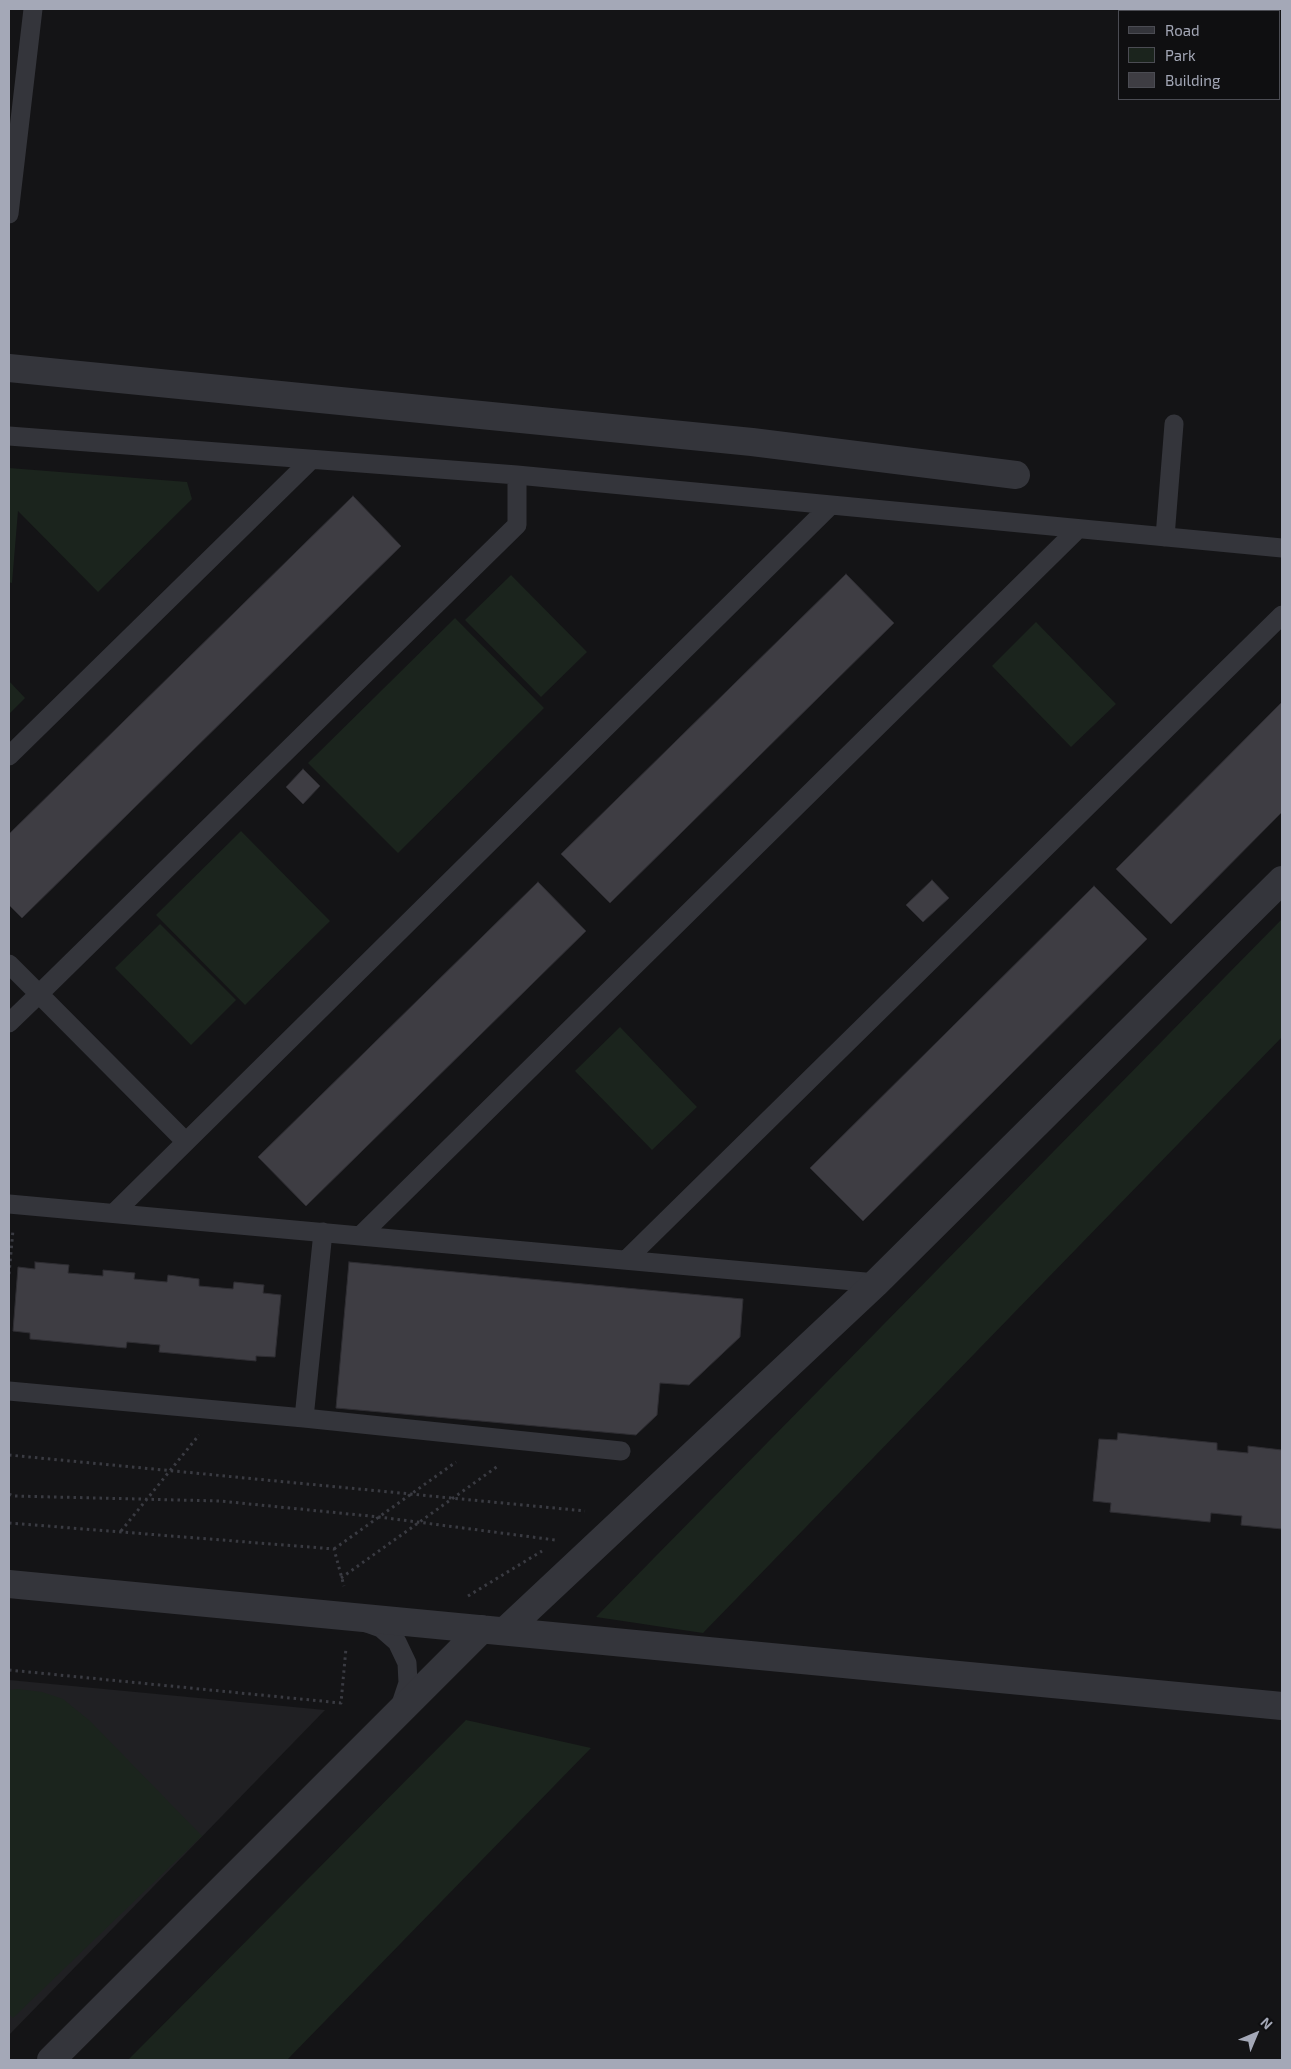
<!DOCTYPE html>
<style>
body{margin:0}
#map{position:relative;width:1291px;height:2069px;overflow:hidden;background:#141416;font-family:"Exo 2",sans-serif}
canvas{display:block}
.frame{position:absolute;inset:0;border:10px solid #a4a8b7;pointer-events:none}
.legend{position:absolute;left:1118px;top:10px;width:162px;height:90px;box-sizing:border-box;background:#0f0f11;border:1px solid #4b4c53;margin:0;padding:6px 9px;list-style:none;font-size:15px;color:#a4a8b7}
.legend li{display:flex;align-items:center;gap:10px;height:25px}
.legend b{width:25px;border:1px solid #4b4c53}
.north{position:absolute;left:1231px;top:2009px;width:50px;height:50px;-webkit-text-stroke:4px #0f0f11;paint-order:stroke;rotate:45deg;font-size:14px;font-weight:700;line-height:20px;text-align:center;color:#a4a8b7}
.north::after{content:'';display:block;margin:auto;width:18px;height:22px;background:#a4a8b7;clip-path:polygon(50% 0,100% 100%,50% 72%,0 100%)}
</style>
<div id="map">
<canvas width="1291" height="2069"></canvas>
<div class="frame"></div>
<ul class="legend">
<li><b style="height:6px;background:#34353b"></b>Road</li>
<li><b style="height:14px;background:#1b241d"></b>Park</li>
<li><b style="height:14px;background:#3e3d43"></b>Building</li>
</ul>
<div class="north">N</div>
</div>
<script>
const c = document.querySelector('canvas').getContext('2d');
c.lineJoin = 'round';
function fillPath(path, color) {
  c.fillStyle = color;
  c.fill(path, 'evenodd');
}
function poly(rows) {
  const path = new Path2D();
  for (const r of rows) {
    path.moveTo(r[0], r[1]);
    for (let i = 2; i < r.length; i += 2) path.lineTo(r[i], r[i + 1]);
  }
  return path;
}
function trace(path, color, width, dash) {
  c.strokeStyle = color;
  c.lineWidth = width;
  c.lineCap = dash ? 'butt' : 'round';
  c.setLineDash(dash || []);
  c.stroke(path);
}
const built = poly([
 [9,1680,325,1710,9,2035]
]);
const green = poly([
 [9,468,187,482,192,499,98,592,18,511,12,583,9,582],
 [511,575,587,652,541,697,465,620],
 [455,618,544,708,398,853,308,763],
 [1036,622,1116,704,1071,747,992,666],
 [9,681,25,698,9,714],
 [241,831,330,921,245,1005,156,915],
 [1282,919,1282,1037,703,1633,596,1617],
 [160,924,236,1000,191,1045,115,968],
 [620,1027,697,1107,652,1150,575,1071],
 [18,1689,42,1692,63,1699,90,1721,202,1836,13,2018,9,2014,9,1690],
 [466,1720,591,1748,287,2060,128,2060]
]);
const building = poly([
 [353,496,401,546,22,918,9,905,9,834,353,496],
 [846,574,894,623,610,903,561,854,846,574],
 [1282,702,1282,812,1171,924,1116,869,1282,702],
 [303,769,320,786,303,804,286,787,303,769],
 [932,880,949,898,923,922,906,905,932,880],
 [538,882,586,931,306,1206,258,1157,538,882],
 [1094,886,1147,939,863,1221,810,1168,1094,886],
 [35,1262,69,1265,68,1273,103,1276,103,1270,135,1273,134,1279,167,1282,168,1275,199,1279,199,1286,233,1289,234,1282,264,1285,263,1293,281,1295,275,1357,256,1356,256,1361,159,1352,160,1345,127,1342,126,1348,30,1339,30,1333,13,1331,18,1267,35,1269,35,1262],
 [349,1262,743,1299,740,1337,689,1385,660,1383,657,1415,636,1435,336,1408,349,1262],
 [1118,1433,1217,1443,1217,1450,1248,1453,1248,1446,1282,1450,1282,1529,1241,1525,1242,1516,1211,1513,1210,1522,1110,1512,1111,1503,1093,1501,1099,1439,1117,1440,1118,1433]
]);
const path = poly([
 [9,1274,13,1230],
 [9,1455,585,1511],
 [9,1494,13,1496,220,1501,379,1517,555,1540],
 [9,1523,334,1549,344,1586],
 [121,1531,199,1435],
 [334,1549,456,1462],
 [341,1578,498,1466],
 [468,1596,542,1551],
 [9,1670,341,1703,346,1648]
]);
const service = poly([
 [9,214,33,9],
 [9,436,517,475,1282,548],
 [1165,537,1174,424],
 [9,756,311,460],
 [9,964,39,994,517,525,517,475],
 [9,1023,39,994,186,1142],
 [9,1204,876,1283],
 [114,1213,831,505],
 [360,1236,1078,529],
 [626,1260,1282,615],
 [9,1391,304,1418,621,1451],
 [304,1418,323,1232],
 [367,1623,381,1628,397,1642,407,1663,408,1683,400,1707]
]);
const minor = poly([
 [9,368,752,442,1016,475],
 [9,1584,1282,1706],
 [505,1631,876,1283,1282,880],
 [51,2060,482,1629]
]);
fillPath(built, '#202023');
fillPath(green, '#1b241d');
fillPath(building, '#3e3d43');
trace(building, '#2e2d32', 1);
trace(path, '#3a3b42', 3, [2.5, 4]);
trace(service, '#34353b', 19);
trace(minor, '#34353b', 28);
</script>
